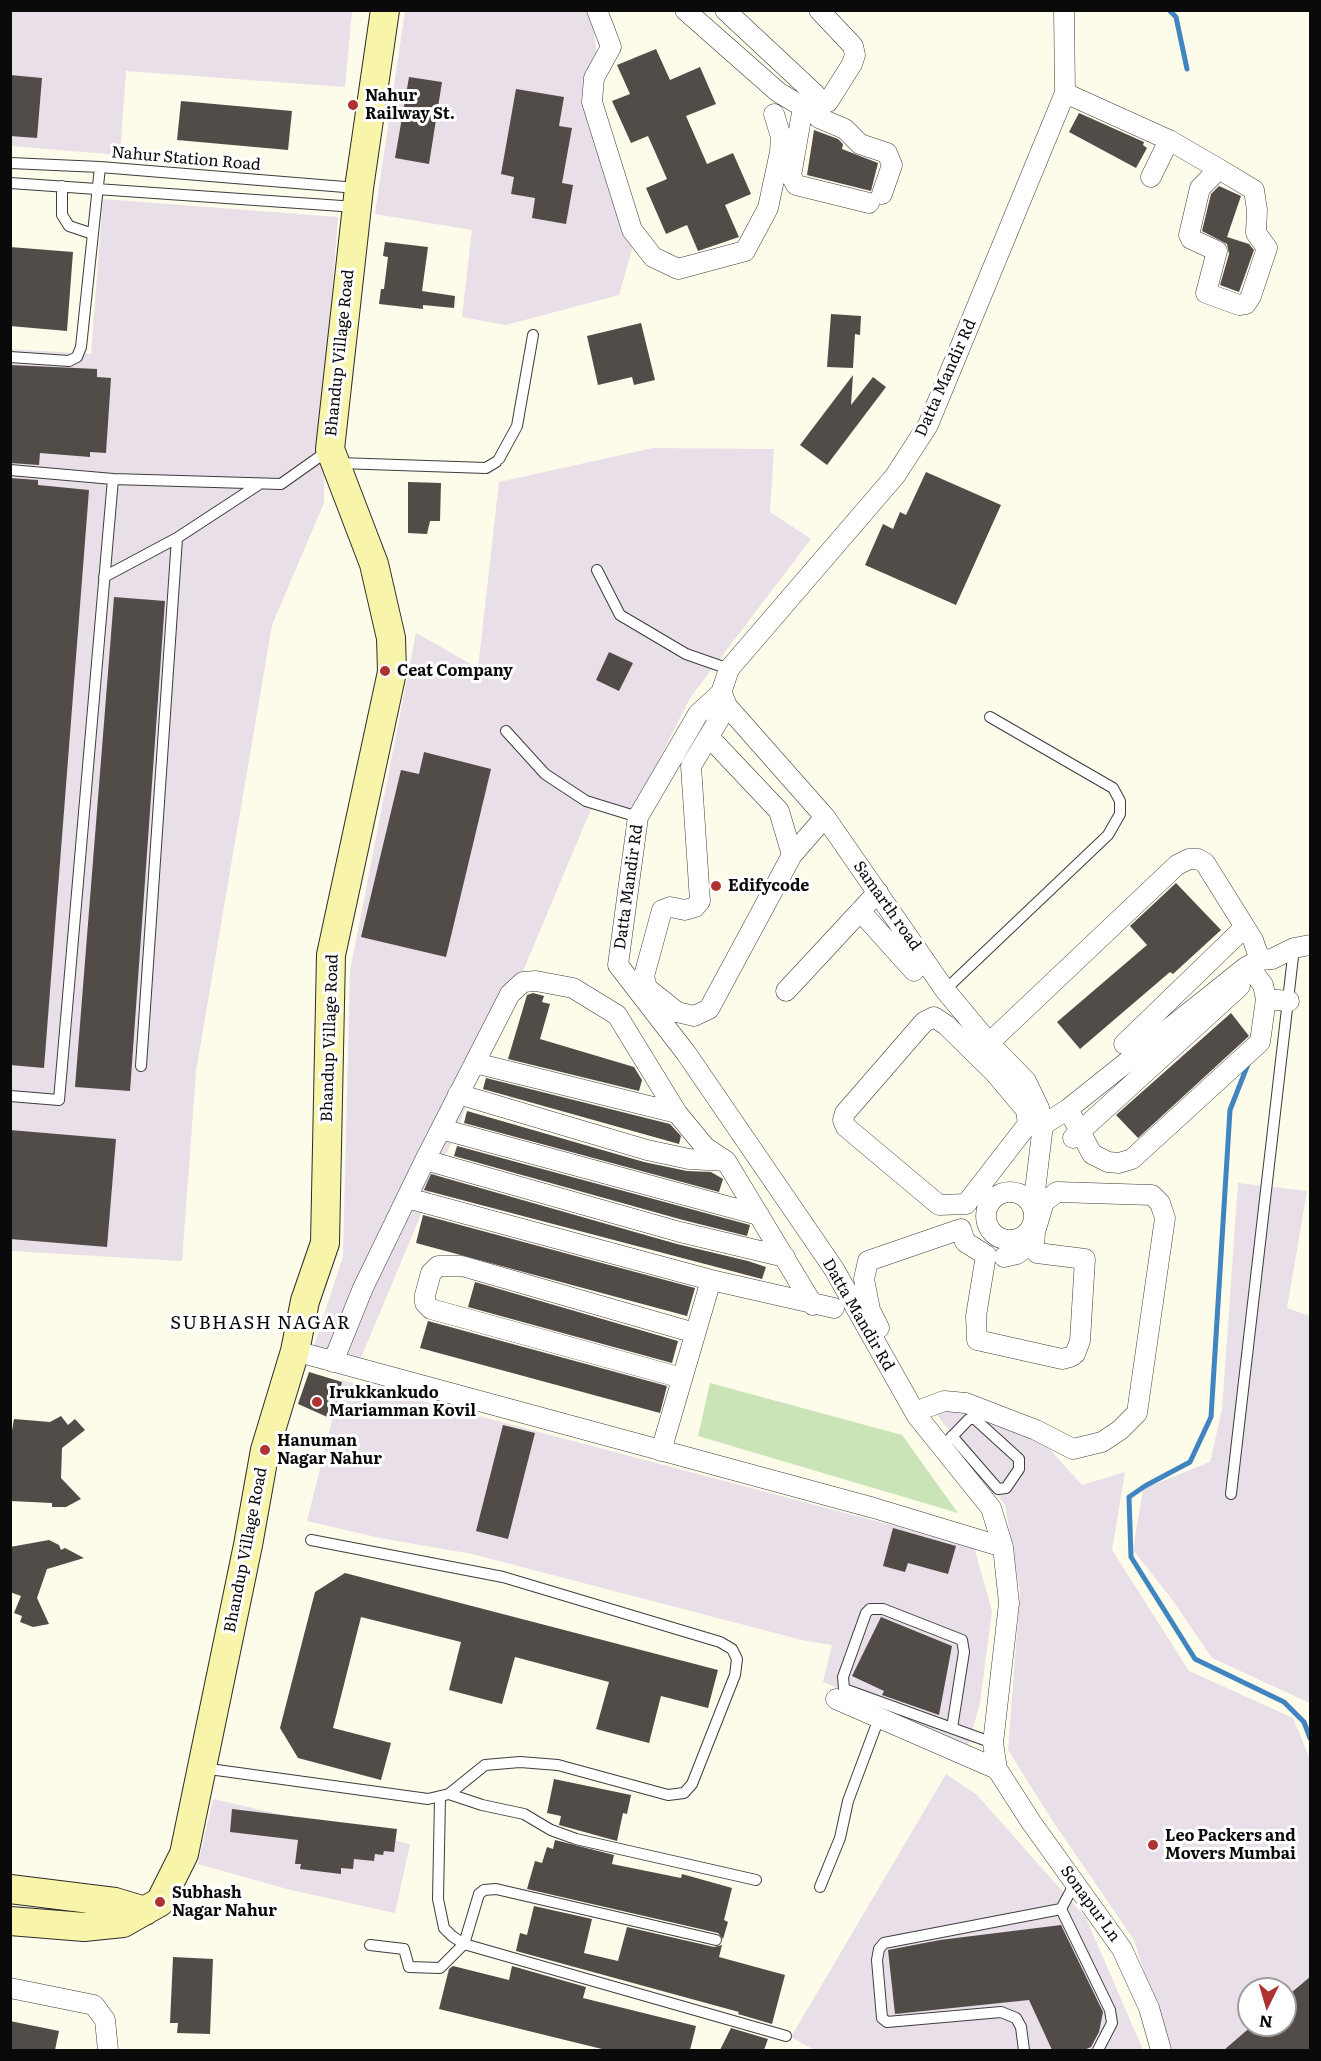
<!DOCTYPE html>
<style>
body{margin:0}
#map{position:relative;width:1321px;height:2061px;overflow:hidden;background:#fdfbe9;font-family:Literata,serif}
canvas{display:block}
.frame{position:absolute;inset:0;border:12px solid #0a0a0a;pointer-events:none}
.north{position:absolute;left:1237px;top:1977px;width:60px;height:60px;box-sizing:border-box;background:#fff;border:2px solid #9d9d9d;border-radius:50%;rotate:185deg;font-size:16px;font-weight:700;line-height:24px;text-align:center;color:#0a0a0a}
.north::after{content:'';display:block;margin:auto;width:21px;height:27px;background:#ad3230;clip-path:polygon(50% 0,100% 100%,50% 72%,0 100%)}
</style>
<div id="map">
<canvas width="1321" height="2061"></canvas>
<div class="frame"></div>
<div class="north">N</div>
</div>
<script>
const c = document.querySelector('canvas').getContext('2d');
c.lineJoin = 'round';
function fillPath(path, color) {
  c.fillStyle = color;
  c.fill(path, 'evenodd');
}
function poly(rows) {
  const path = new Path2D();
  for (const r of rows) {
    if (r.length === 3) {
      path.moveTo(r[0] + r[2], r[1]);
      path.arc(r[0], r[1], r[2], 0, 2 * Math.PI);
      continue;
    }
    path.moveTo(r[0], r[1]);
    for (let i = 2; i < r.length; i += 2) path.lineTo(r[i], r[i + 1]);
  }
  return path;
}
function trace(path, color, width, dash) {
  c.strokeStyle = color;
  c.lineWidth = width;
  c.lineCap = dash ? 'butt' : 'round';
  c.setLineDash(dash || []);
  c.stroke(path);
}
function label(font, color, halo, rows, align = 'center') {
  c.font = font + ' Literata,serif';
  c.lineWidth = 6;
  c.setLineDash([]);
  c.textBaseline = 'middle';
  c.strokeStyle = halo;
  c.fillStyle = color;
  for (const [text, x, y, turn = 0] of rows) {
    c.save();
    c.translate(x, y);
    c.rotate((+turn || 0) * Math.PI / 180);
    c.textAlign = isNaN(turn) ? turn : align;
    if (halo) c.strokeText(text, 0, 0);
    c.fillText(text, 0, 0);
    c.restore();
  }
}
const industrial = poly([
 [10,11,352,11,345,87,126,71,120,155,11,146],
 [405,11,591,11,605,115,640,222,619,295,506,325,462,317,472,230,375,214],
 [103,199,338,217,326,373,324,503,272,625,196,1071,182,1261,11,1251,10,349,91,354],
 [653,448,774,449,770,512,811,539,690,698,630,817,591,809,360,1360,314,1346,343,1256,350,971,416,633,478,668,499,482],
 [1238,1183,1307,1191,1287,1308,1310,1316,1310,1703,1212,1658,1171,1598,1133,1550,1143,1489,1210,1462,1222,1410],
 [342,1380,974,1547,992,1611,980,1703,968,1746,823,1682,832,1645,802,1640,472,1554,380,1538,307,1521],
 [952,1404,1035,1433,1082,1485,1125,1472,1112,1550,1189,1671,1293,1718,1310,1759,1310,2050,1169,2050,1134,1940,1052,1820,1008,1750,1020,1592,1005,1505,935,1412],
 [1249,1989,1285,1989,1285,2025,1249,2025],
 [946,1774,977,1795,1086,1918,1143,2050,814,2050,791,2037],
 [213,1799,410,1844,395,1913,287,1889,198,1864]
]);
const green = poly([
 [710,1383,902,1435,958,1513,698,1436]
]);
const stream = poly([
 [1169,10,1176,17,1187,69],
 [1248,1064,1230,1110,1211,1417,1190,1462,1145,1486,1129,1497,1131,1557,1195,1659,1284,1702,1304,1722,1310,1738]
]);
const building = poly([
 [656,49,670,80,700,67,716,104,686,116,707,164,733,153,751,194,725,205,739,237,698,251,687,225,666,234,646,188,667,179,648,136,631,143,612,101,630,94,617,65],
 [10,75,42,78,37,138,10,136],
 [409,77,442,82,429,164,395,158],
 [516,89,564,97,559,126,572,128,562,183,573,185,566,224,532,218,535,198,511,194,514,177,501,174],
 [181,101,292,111,288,150,177,140],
 [1079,113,1144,142,1143,145,1147,148,1136,168,1069,132],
 [814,130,838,139,843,144,842,149,878,163,871,191,807,175],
 [1219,186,1241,196,1227,237,1249,244,1254,250,1239,292,1220,285,1229,254,1227,244,1202,231,1211,194],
 [385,242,428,247,422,291,455,296,454,308,423,305,423,309,379,304,381,289,384,289,388,257,383,256],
 [10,247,73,252,67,331,10,326],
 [831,314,861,316,860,335,855,334,853,368,827,367],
 [641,323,655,380,634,385,632,377,598,385,587,336],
 [10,365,97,369,97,377,111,378,106,453,90,452,90,457,40,453,39,465,10,463],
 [853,375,851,405,873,377,886,387,827,465,800,445],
 [926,472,1001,505,956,605,865,565,883,524,893,529,900,512,906,515],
 [10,478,38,480,38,485,89,490,44,1068,10,1065],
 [408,482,441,483,440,521,430,521,427,534,408,533],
 [114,597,165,601,130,1091,75,1087],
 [609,652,633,663,619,691,596,680],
 [424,752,491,769,446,957,361,937,401,770,419,774],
 [1176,883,1221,930,1173,974,1170,972,1080,1049,1057,1022,1147,945,1130,926],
 [533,993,544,996,542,1002,550,1004,540,1039,634,1067,642,1080,639,1091,508,1059,527,995],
 [1231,1013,1249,1036,1138,1138,1116,1115],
 [486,1078,670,1124,681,1136,679,1144,483,1089],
 [467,1111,644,1162,687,1171,711,1172,723,1179,719,1192,464,1123],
 [10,1130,116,1139,107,1247,10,1239],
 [457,1146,750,1225,747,1236,683,1220,454,1156],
 [431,1174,677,1244,748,1261,766,1267,762,1279,424,1190],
 [423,1215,695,1288,687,1316,416,1243],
 [475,1282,678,1341,672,1363,468,1307],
 [428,1321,667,1386,660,1413,420,1348],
 [309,1372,342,1382,332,1419,298,1404],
 [61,1416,68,1425,75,1419,85,1430,62,1448,61,1478,81,1499,66,1507,52,1507,52,1503,10,1501,10,1442,14,1419,50,1422],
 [503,1425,535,1433,508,1539,476,1531],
 [893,1528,956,1546,948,1574,908,1563,905,1572,883,1566],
 [49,1540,59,1545,61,1550,65,1548,84,1558,47,1569,37,1598,49,1624,33,1627,20,1622,22,1616,14,1613,21,1596,10,1592,10,1547],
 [345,1573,718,1670,708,1708,661,1696,649,1743,596,1729,609,1682,515,1657,502,1704,449,1690,461,1642,361,1617,333,1728,391,1743,381,1780,298,1758,280,1728,315,1592],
 [881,1617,952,1646,939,1715,882,1695,884,1691,852,1676],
 [554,1779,631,1795,627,1814,623,1813,617,1841,559,1825,561,1816,547,1813],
 [232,1809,397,1829,394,1852,384,1851,383,1855,375,1854,374,1861,354,1859,353,1869,341,1868,341,1874,300,1869,301,1864,295,1864,298,1840,230,1832],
 [555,1840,614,1855,612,1864,681,1878,682,1874,732,1888,724,1920,728,1922,723,1939,718,1933,527,1889,535,1861,542,1863,547,1847,553,1849],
 [534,1906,592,1919,584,1953,618,1961,627,1927,714,1947,722,1945,719,1957,785,1975,772,2024,738,2014,739,2012,516,1951,520,1933,527,1935],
 [1061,1925,1103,2012,1099,2032,1091,2047,1084,2050,1052,2050,1029,2000,895,2014,888,1950,940,1940],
 [173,1957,213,1959,210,2034,177,2033,178,2023,170,2023],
 [453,1966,509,1980,512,1966,586,1987,583,1998,696,2026,690,2050,606,2050,439,2009,449,1969],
 [1311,1976,1311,2050,1224,2050,1253,2025,1285,2025,1285,1998],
 [10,2021,59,2031,55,2050,10,2050],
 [731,2028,768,2039,764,2050,720,2050]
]);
const lane = poly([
 [10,163,100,167,357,188],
 [10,183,356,207],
 [62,186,62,215,69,226,93,234],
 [10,357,69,361,77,357,81,347,100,167],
 [499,459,517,426,533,335],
 [339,463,486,468,496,462],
 [10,470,113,479,281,484,329,450],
 [597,570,620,615,686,654,729,669],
 [104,577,177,538,258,485],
 [506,731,545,774,586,801,638,817],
 [945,990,1108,835,1120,814,1120,801,1113,788,990,717],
 [141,1066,177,538],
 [10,1096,59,1100,113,479],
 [942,1447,969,1419,975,1419,1019,1459,1019,1469,1006,1488,998,1489,952,1436],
 [1231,1494,1294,948],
 [952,1728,964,1652,962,1640,883,1609,870,1609,866,1613,843,1677,844,1689,993,1743],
 [202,1768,428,1799,449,1794,485,1765,520,1762,558,1765,668,1795,684,1793,692,1784,735,1675,737,1659,732,1649,720,1642,503,1577,311,1540],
 [449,1794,482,1805,524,1814,551,1830,576,1839,756,1880],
 [440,1798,438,1899,444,1928,452,1936,464,1944,786,2036],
 [820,1887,840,1838,848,1801,879,1718],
 [1061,1909,1075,1883],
 [370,1945,404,1949,409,1967,440,1968,464,1944,479,1894,484,1890,496,1889,716,1940],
 [1024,2050,1021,2027,1016,2018,1001,2012,887,2022,882,2018,877,1960,879,1949,884,1943,1061,1909,1110,2010,1112,2023,1098,2050]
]);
const street = poly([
 [597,10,611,47,594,78,592,102,632,230,653,257,678,269,745,251,768,208,780,152,781,137,774,114],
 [685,10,778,92,803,107,828,102,852,64,855,55,853,46,819,10],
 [725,10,815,94,819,118,845,129,860,144,887,153,892,165,882,194],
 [1064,10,1065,93,928,425,895,476,729,669,721,693,698,714,638,817,618,965,686,1053,834,1269,917,1416,991,1508,1003,1547,1009,1603,993,1743,997,1769,1031,1822,1122,1949,1149,2008,1161,2050],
 [1065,93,1169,140,1219,169,1254,190,1257,210,1256,233,1267,248,1251,296,1246,304,1239,305,1206,293,1217,251,1191,239,1189,235,1200,188,1219,169],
 [803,107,791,176,796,185,869,203],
 [1151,177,1169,140],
 [723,696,727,706,825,817,945,990,989,1043,1026,1081,1039,1108,1043,1125,1034,1199,1031,1205],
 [727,706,691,766,700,901,695,907,685,910,670,907,662,910,644,976,647,988,677,1012,694,1016,709,1009,792,855,825,817],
 [709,737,779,811,792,855],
 [860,911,914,971],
 [786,991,878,892],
 [1266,999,1289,1001],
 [989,1043,1177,865,1189,859,1198,859,1205,863,1253,940,1260,960],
 [1124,1044,1245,927],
 [475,1063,677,1113],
 [994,1072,946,1025,934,1017,924,1022,852,1105,845,1113,843,1120,846,1127,939,1205,966,1204,1028,1124,1026,1110,994,1072,1004,1058],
 [458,1094,647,1150,689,1159,726,1161],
 [1068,1109,1092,1154,1108,1162,1119,1163,1132,1159,1260,1042,1266,999,1263,985,1254,973],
 [1043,1125,1068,1109,1246,967,1260,960,1272,959,1294,948,1310,945],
 [441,1129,759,1215],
 [1073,1138,1240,986],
 [425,1160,680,1232,785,1257],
 [1010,1216,24],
 [407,1198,711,1280,834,1308],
 [1004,1257,1017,1254,1034,1242],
 [879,1328,870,1310,864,1279,868,1261,961,1229,965,1242,986,1255,976,1316,977,1340,1062,1359,1070,1357,1075,1354,1080,1341,1085,1259,1037,1253,1034,1247,1035,1232,1044,1202,1057,1192,1152,1195,1160,1203,1165,1218,1137,1413,1120,1430,1102,1442,1073,1449,1036,1430,966,1403,944,1401,925,1408,917,1416],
 [295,1351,874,1508,1003,1547],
 [333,1362,363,1288,425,1160,510,994,523,982,536,981,573,988,617,1015,677,1113,705,1147,726,1161,813,1305],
 [682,1378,431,1309,425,1303,425,1295,431,1273,438,1266,462,1266,695,1333],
 [661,1451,711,1280],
 [836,1699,997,1769],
 [10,1988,94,2005,105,2020,108,2050]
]);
const secondary = poly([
 [10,1889,115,1902,145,1911],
 [10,1921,84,1927,123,1923,160,1902,184,1854,248,1545,265,1450,295,1351,305,1301,325,1243,331,955,392,672,391,638,374,564,330,449,359,188,385,10]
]);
const markers = [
 [353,105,6,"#ad3230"],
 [385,671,6,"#ad3230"],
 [716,886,6,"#ad3230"],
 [317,1402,6,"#ad3230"],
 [265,1450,6,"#ad3230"],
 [1153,1845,6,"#ad3230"],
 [160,1902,6,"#ad3230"]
];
const poiNames = [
 ["Nahur",365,96],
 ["Railway St.",365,114],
 ["Ceat Company",397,671],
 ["Edifycode",728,886],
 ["Irukkankudo",329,1393],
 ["Mariamman Kovil",329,1411],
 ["Hanuman",277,1441],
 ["Nagar Nahur",277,1459],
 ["Leo Packers and",1165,1836],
 ["Movers Mumbai",1165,1854],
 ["Subhash",172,1893],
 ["Nagar Nahur",172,1911]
];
const streetNames = [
 ["Nahur Station Road",186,159,5],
 ["Bhandup Village Road",340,353,-84],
 ["Datta Mandir Rd",946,378,-66],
 ["Datta Mandir Rd",629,887,-82],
 ["Samarth road",887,906,55],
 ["Bhandup Village Road",330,1038,-88],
 ["Datta Mandir Rd",858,1315,60],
 ["Bhandup Village Road",246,1550,-79],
 ["Sonapur Ln",1090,1904,54]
];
const neighbourhoodNames = [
 ["SUBHASH NAGAR",261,1324]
];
fillPath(industrial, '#e8dfe9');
fillPath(green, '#cbe4b7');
trace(stream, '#4084c0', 5);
fillPath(building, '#524c48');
trace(lane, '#3d3d3d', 12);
trace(street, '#3d3d3d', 21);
trace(secondary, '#2c2c2c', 30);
trace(lane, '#fff', 10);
trace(street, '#fff', 20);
trace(secondary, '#f8f5aa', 28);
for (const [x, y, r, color] of markers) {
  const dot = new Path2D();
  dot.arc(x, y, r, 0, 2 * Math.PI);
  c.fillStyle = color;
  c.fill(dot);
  trace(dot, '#fff', 2);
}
label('bold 16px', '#0a0a0a', '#fff', poiNames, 'left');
label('16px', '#0a0a0a', '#fff', streetNames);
c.letterSpacing = '1.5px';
label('18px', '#0a0a0a', '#fff', neighbourhoodNames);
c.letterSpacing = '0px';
</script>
